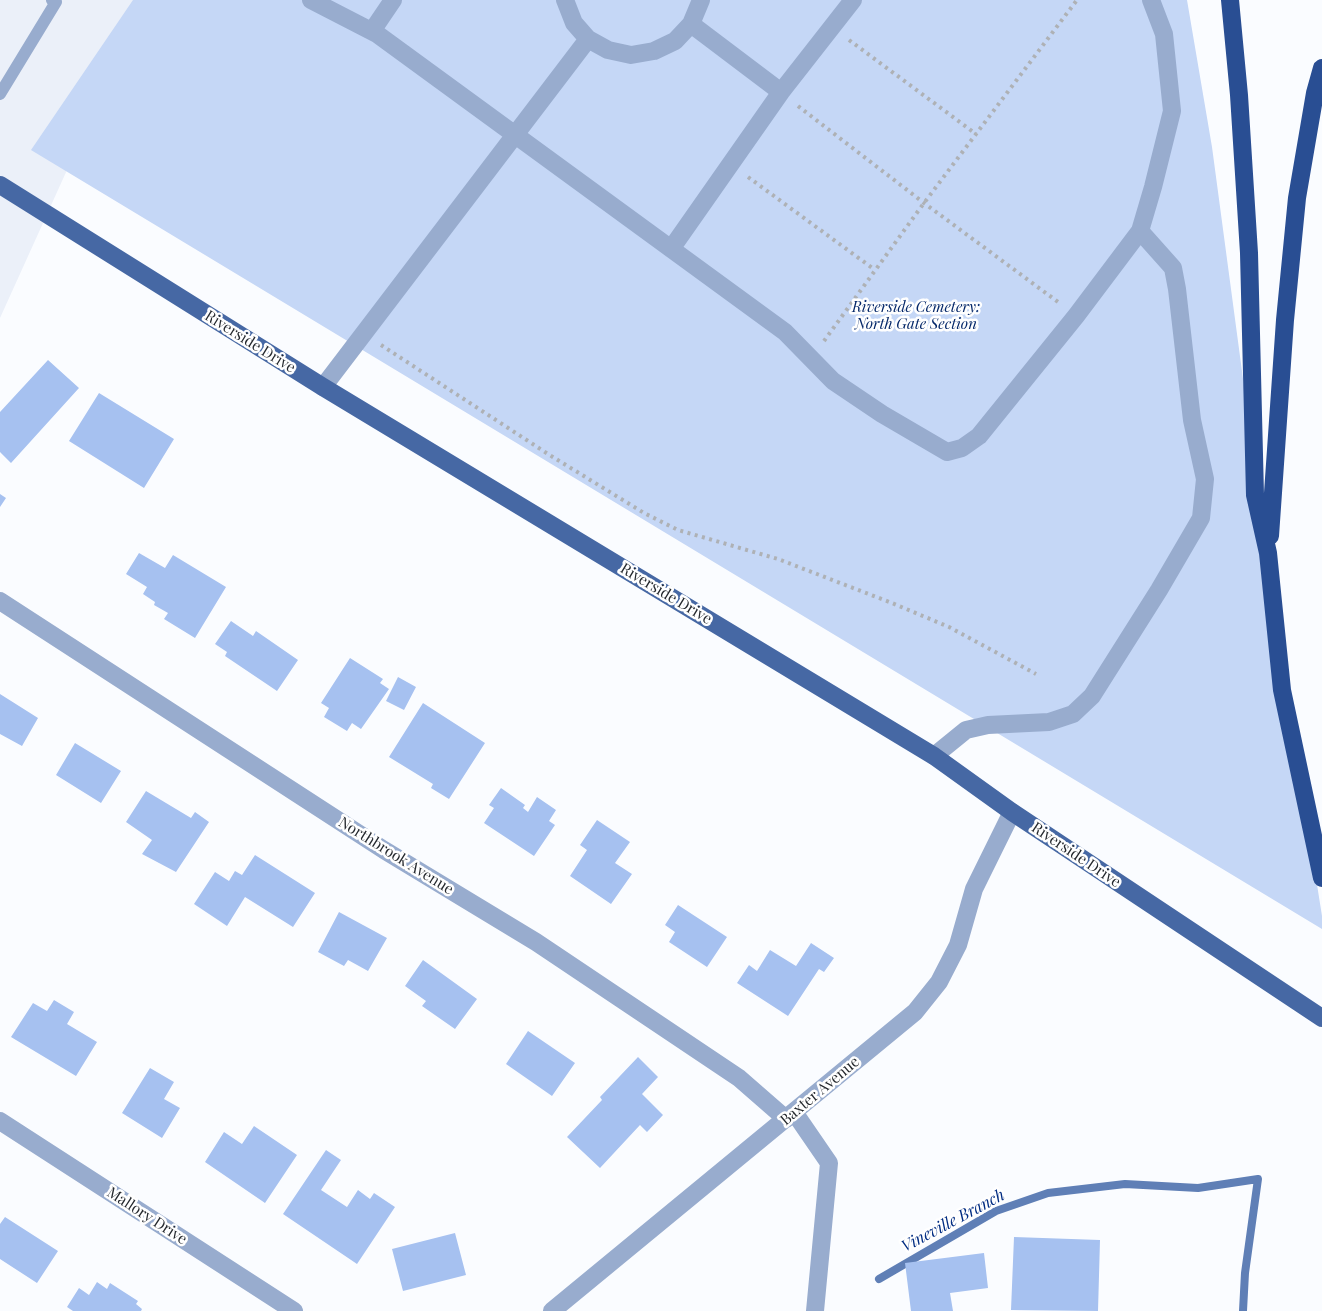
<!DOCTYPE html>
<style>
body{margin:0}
canvas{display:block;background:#fafcff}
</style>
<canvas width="1322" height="1311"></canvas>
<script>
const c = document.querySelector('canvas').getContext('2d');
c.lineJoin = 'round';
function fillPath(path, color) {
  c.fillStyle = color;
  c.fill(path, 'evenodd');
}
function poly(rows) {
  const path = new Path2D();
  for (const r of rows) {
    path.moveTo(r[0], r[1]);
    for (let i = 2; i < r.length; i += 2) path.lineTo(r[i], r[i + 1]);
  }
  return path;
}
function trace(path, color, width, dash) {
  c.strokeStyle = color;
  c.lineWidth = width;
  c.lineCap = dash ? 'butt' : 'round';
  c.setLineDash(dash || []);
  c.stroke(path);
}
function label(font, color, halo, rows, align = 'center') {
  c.font = font + ' "Playfair Display",serif';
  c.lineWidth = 5;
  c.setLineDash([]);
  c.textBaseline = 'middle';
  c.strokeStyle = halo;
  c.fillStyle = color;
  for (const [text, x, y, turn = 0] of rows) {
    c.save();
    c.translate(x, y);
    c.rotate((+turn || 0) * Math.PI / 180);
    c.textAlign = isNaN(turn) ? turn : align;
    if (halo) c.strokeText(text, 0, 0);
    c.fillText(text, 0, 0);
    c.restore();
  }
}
const built = poly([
 [0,0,144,0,0,318]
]);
const green = poly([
 [133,0,1187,0,1212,147,1277,633,1322,916,1322,929,31,150]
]);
const stream = poly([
 [879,1279,996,1211,1048,1193,1125,1184,1198,1188,1258,1179,1245,1273,1243,1311]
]);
const building = poly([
 [48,360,79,388,11,463,0,452,0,412],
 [99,393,174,439,144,488,69,441],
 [0,494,6,498,0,507],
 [139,553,165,568,173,555,226,587,195,638,164,619,168,613,154,605,155,602,143,594,147,587,126,574],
 [231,621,253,636,256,631,298,660,277,691,225,656,227,652,215,644],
 [350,658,383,679,380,683,389,689,361,729,352,723,347,731,324,717,329,708,321,703],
 [398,677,416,687,404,710,386,701],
 [0,694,38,718,22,746,0,734],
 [423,703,485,743,449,799,431,788,433,784,389,757],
 [75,743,121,771,101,803,56,775],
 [501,788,525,805,523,808,528,812,537,797,556,810,549,821,555,825,534,856,484,823,494,808,489,805],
 [146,791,191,818,195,812,209,822,176,872,142,854,152,840,126,822],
 [597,820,630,842,615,863,632,874,611,904,570,876,587,850,580,845],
 [255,855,315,893,293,927,245,897,227,926,194,904,215,872,229,881,235,871,242,875],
 [678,905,727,937,707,967,669,942,675,932,665,925],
 [339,912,387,938,368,971,348,960,344,966,318,952],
 [811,943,834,958,824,972,819,969,788,1016,737,983,749,965,757,971,770,950,796,966],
 [423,960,477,999,455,1029,422,1006,426,1001,405,986],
 [54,1000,74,1012,67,1024,97,1042,76,1076,11,1037,33,1003,47,1011],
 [528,1031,575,1063,552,1096,506,1064],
 [638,1057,658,1077,642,1094,663,1115,647,1132,640,1125,600,1168,567,1137,602,1100,600,1097],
 [150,1068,174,1082,164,1099,180,1108,162,1138,122,1113],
 [254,1126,297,1155,265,1203,205,1162,224,1132,242,1144],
 [326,1150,341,1160,321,1190,347,1207,358,1190,370,1199,374,1193,395,1207,357,1264,283,1214],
 [5,1217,58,1251,37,1283,0,1259,0,1224],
 [455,1233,466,1275,403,1291,392,1249],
 [1014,1237,1100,1240,1098,1311,1011,1310],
 [984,1253,988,1288,950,1293,953,1311,911,1311,905,1263],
 [97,1282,107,1289,110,1283,138,1301,136,1304,142,1309,141,1311,73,1311,67,1307,79,1288,89,1295]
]);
const path = poly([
 [849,40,976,134],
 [798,106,924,203,1058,302],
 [748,177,875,270],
 [824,341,924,203,1077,0],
 [381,345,548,454,644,513,678,530,778,559,892,603,949,627,1036,674]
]);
const lane = poly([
 [0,94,56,2,52,0]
]);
const street = poly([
 [311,0,377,34,785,332,833,381,882,414,947,452,962,448,979,436,1076,316,1140,231,1153,187,1172,111,1164,34,1151,0],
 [565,0,574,23,588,39,608,50,631,55,654,51,675,41,691,24,701,0],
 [691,24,781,92],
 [372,31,393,0],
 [671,249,781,92,853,0],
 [323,387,588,39],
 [0,601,384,850,536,942,739,1078,786,1119],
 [934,756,966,730,988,725,1049,722,1073,714,1092,696,1159,590,1201,518,1205,479,1192,420,1177,289,1173,268,1140,231],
 [794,1112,829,1163,815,1311],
 [0,1121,294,1311],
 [552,1311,915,1012,939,982,958,945,974,889,1012,812]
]);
const primary = poly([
 [0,185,323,387,934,756,1012,812,1322,1018]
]);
const highway = poly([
 [1230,0,1239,95,1249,253,1255,495,1268,553,1282,690,1322,878],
 [1270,536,1285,320,1297,198,1315,93,1322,68]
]);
const parkNames = [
 ["Riverside Cemetery:",916,307],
 ["North Gate Section",916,324]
];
const streetNames = [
 ["Riverside Drive",250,342,32],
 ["Riverside Drive",666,594,31],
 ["Riverside Drive",1076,855,34],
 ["Northbrook Avenue",396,856,32],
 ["Baxter Avenue",820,1091,-40],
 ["Mallory Drive",147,1216,33]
];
const waterNames = [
 ["Vineville Branch",953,1221,-28]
];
fillPath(built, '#ebf0f9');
fillPath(green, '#c5d7f6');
trace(stream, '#5f7fb6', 8);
fillPath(building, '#a6c1f0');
trace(path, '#aeb1b5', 4, [3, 4.5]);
trace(lane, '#98acce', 12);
trace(street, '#98acce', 18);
trace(primary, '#4668a4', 18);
trace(highway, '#294e93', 18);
label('italic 15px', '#042769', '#fff', parkNames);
label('15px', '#25292e', '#fff', streetNames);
label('italic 16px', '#002c82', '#fff', waterNames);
</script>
